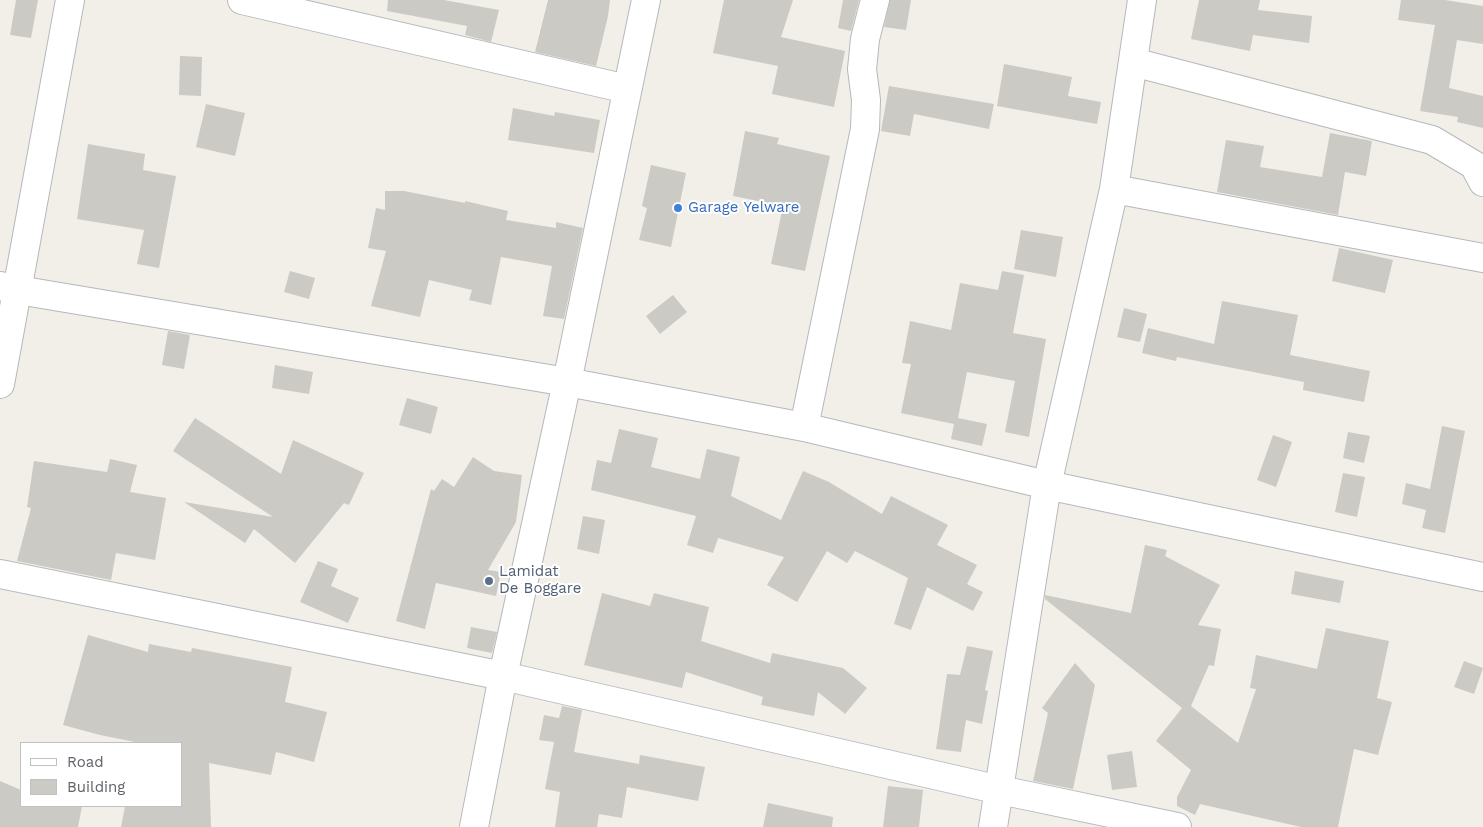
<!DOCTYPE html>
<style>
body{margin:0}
#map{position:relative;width:1483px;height:827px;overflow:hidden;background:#f1efe8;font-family:"Work Sans",sans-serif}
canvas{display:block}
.legend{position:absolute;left:20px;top:742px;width:162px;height:65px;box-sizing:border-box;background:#fff;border:1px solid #bfc1c3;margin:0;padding:6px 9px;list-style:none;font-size:15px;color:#5f6368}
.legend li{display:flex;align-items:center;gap:10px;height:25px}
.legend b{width:25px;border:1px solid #bfc1c3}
</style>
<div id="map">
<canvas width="1483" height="827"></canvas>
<ul class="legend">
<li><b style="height:6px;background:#fff"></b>Road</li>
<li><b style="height:14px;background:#cccac5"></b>Building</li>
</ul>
</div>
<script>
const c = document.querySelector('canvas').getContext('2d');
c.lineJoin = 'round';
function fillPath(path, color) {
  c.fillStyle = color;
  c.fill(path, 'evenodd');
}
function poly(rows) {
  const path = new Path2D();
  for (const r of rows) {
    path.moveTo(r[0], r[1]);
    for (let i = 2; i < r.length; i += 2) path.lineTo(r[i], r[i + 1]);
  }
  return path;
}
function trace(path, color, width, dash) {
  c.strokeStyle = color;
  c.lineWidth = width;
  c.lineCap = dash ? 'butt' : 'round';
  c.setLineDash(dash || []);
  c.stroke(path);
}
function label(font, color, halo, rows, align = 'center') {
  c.font = font + ' "Work Sans",sans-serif';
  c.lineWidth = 4;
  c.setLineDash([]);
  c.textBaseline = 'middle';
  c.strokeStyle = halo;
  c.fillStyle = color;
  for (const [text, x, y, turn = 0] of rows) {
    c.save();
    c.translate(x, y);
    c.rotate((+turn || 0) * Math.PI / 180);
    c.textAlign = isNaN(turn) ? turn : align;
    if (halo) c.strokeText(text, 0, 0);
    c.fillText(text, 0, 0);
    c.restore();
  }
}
const building = poly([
 [16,0,38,0,31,38,10,35],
 [388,0,444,0,499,10,491,42,465,35,467,26,387,11],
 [548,0,610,0,608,16,596,66,535,52],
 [724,0,793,0,781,37,845,51,834,107,772,94,778,66,713,53],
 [843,0,859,0,851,31,838,28],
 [890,0,911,0,906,30,884,27],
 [1199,0,1260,0,1258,10,1312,16,1309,43,1253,35,1250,51,1191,39],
 [1401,0,1445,0,1483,6,1483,44,1457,40,1449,88,1483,96,1483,128,1457,122,1458,117,1420,111,1435,25,1398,20],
 [180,56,202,57,201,96,179,95],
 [1004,64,1072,77,1068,96,1101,102,1097,124,997,106],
 [889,86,994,104,989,129,914,114,910,136,881,131],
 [206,104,245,113,235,156,196,147],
 [513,108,554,116,555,112,600,120,594,153,508,140],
 [745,131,779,138,777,144,830,156,805,271,771,264,783,206,733,196],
 [1330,133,1372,141,1366,176,1345,172,1338,215,1217,192,1226,140,1264,146,1260,167,1322,177],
 [88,144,145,154,143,170,176,176,159,268,137,264,144,230,77,219],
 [651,165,686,173,671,247,639,240,647,208,642,206],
 [385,191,404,191,465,203,465,201,508,211,506,220,556,228,556,222,583,228,564,319,543,316,552,266,501,257,491,305,469,300,472,290,429,280,420,317,371,306,386,251,368,248,376,208,385,210],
 [1021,230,1063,237,1056,277,1014,269],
 [1339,248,1393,260,1385,293,1332,281],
 [290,271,315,278,309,299,284,292],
 [1002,271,1024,275,1013,333,1046,339,1029,437,1005,432,1015,381,967,372,958,418,987,424,982,446,951,439,954,424,901,413,911,364,902,363,910,321,951,330,960,283,998,290],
 [673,295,687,312,660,334,646,316],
 [1222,301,1298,315,1290,355,1370,371,1364,402,1303,390,1304,382,1177,357,1176,361,1142,353,1148,328,1214,344],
 [1124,308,1147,314,1140,342,1117,337],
 [168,331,190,335,184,369,162,365],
 [275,365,313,372,309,394,272,388],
 [407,398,438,407,431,434,399,425],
 [195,418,281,474,293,440,364,473,349,505,344,503,295,563,254,529,245,543,184,502,273,517,173,451],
 [1442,426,1465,431,1445,533,1422,528,1426,510,1402,504,1406,483,1430,489],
 [619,429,658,438,651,467,700,479,707,449,740,457,731,496,781,520,803,471,829,482,882,514,891,496,948,525,937,545,977,565,967,584,983,592,973,611,927,587,911,630,894,624,908,578,855,551,847,563,827,551,797,602,767,585,784,557,718,538,713,553,687,545,696,516,591,490,597,460,611,463],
 [1348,432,1370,436,1364,463,1343,458],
 [1273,435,1292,442,1276,487,1257,480],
 [473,457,494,471,522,475,516,522,488,570,501,572,496,596,436,583,425,629,396,621,431,489,434,491,442,479,454,487],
 [110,459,137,465,130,492,166,498,155,560,116,553,111,580,17,561,31,508,27,507,34,461,107,472],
 [1343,473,1365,477,1357,517,1335,512],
 [583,516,605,520,599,554,577,549],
 [1145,545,1167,550,1165,556,1220,585,1198,625,1221,629,1214,666,1209,665,1191,706,1238,743,1256,689,1250,688,1256,655,1317,669,1326,628,1389,641,1377,698,1392,702,1378,755,1354,749,1338,827,1301,827,1200,804,1195,815,1177,806,1177,797,1191,770,1156,741,1182,708,1045,599,1045,595,1131,613],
 [318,561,338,569,331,586,359,598,348,623,300,602],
 [1295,571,1344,581,1340,603,1291,594],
 [602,593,650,606,654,593,709,607,701,641,770,663,772,653,843,668,867,688,845,714,818,692,814,716,761,705,763,697,686,672,682,688,584,665],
 [471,627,497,632,492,653,467,648],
 [88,635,148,652,149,644,191,652,192,648,292,667,285,702,327,712,314,762,276,752,271,775,209,763,211,827,121,827,125,806,181,806,181,743,140,743,100,735,63,725],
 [967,646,993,651,985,690,988,691,982,724,966,720,961,752,936,749,947,674,960,675],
 [1464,661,1483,668,1474,694,1454,687],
 [1075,663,1095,685,1073,789,1033,781,1048,713,1042,708],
 [562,706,582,710,574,752,639,764,640,755,705,767,698,801,627,787,622,818,599,814,597,827,555,827,560,792,545,789,554,742,539,740,544,715,559,718],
 [1132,751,1137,787,1112,790,1107,755],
 [0,781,21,790,21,806,82,806,78,827,0,827],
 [888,786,923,790,919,827,883,827],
 [768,803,833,817,832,827,763,827]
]);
const street = poly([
 [242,0,627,89],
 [1133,62,1432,140,1474,165,1483,182],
 [1114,189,1483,258],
 [0,286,18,290,567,382,804,427,1047,485,1483,577],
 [0,384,70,0],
 [804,427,865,129,866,100,862,69,865,39,875,0],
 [474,827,503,676,567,382,646,0],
 [993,827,1047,485,1114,189,1142,0]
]);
const secondary = poly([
 [0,574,503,676,1000,790,1177,827]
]);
const markers = [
 [678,208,5,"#3f7fe0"],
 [489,581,5,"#5c6f8a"]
];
const shopNames = [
 ["Garage Yelware",688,208]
];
const serviceNames = [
 ["Lamidat",499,572],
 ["De Boggare",499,589]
];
fillPath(building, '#cccac5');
trace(street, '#b5b8bc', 30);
trace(secondary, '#b6babf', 30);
trace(street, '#fff', 28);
trace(secondary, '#fff', 28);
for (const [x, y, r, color] of markers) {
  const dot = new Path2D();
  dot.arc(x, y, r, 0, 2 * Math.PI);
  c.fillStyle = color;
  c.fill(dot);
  trace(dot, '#fff', 2);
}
label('15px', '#366cbe', '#fff', shopNames, 'left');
label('15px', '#4e5e75', '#fff', serviceNames, 'left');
</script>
